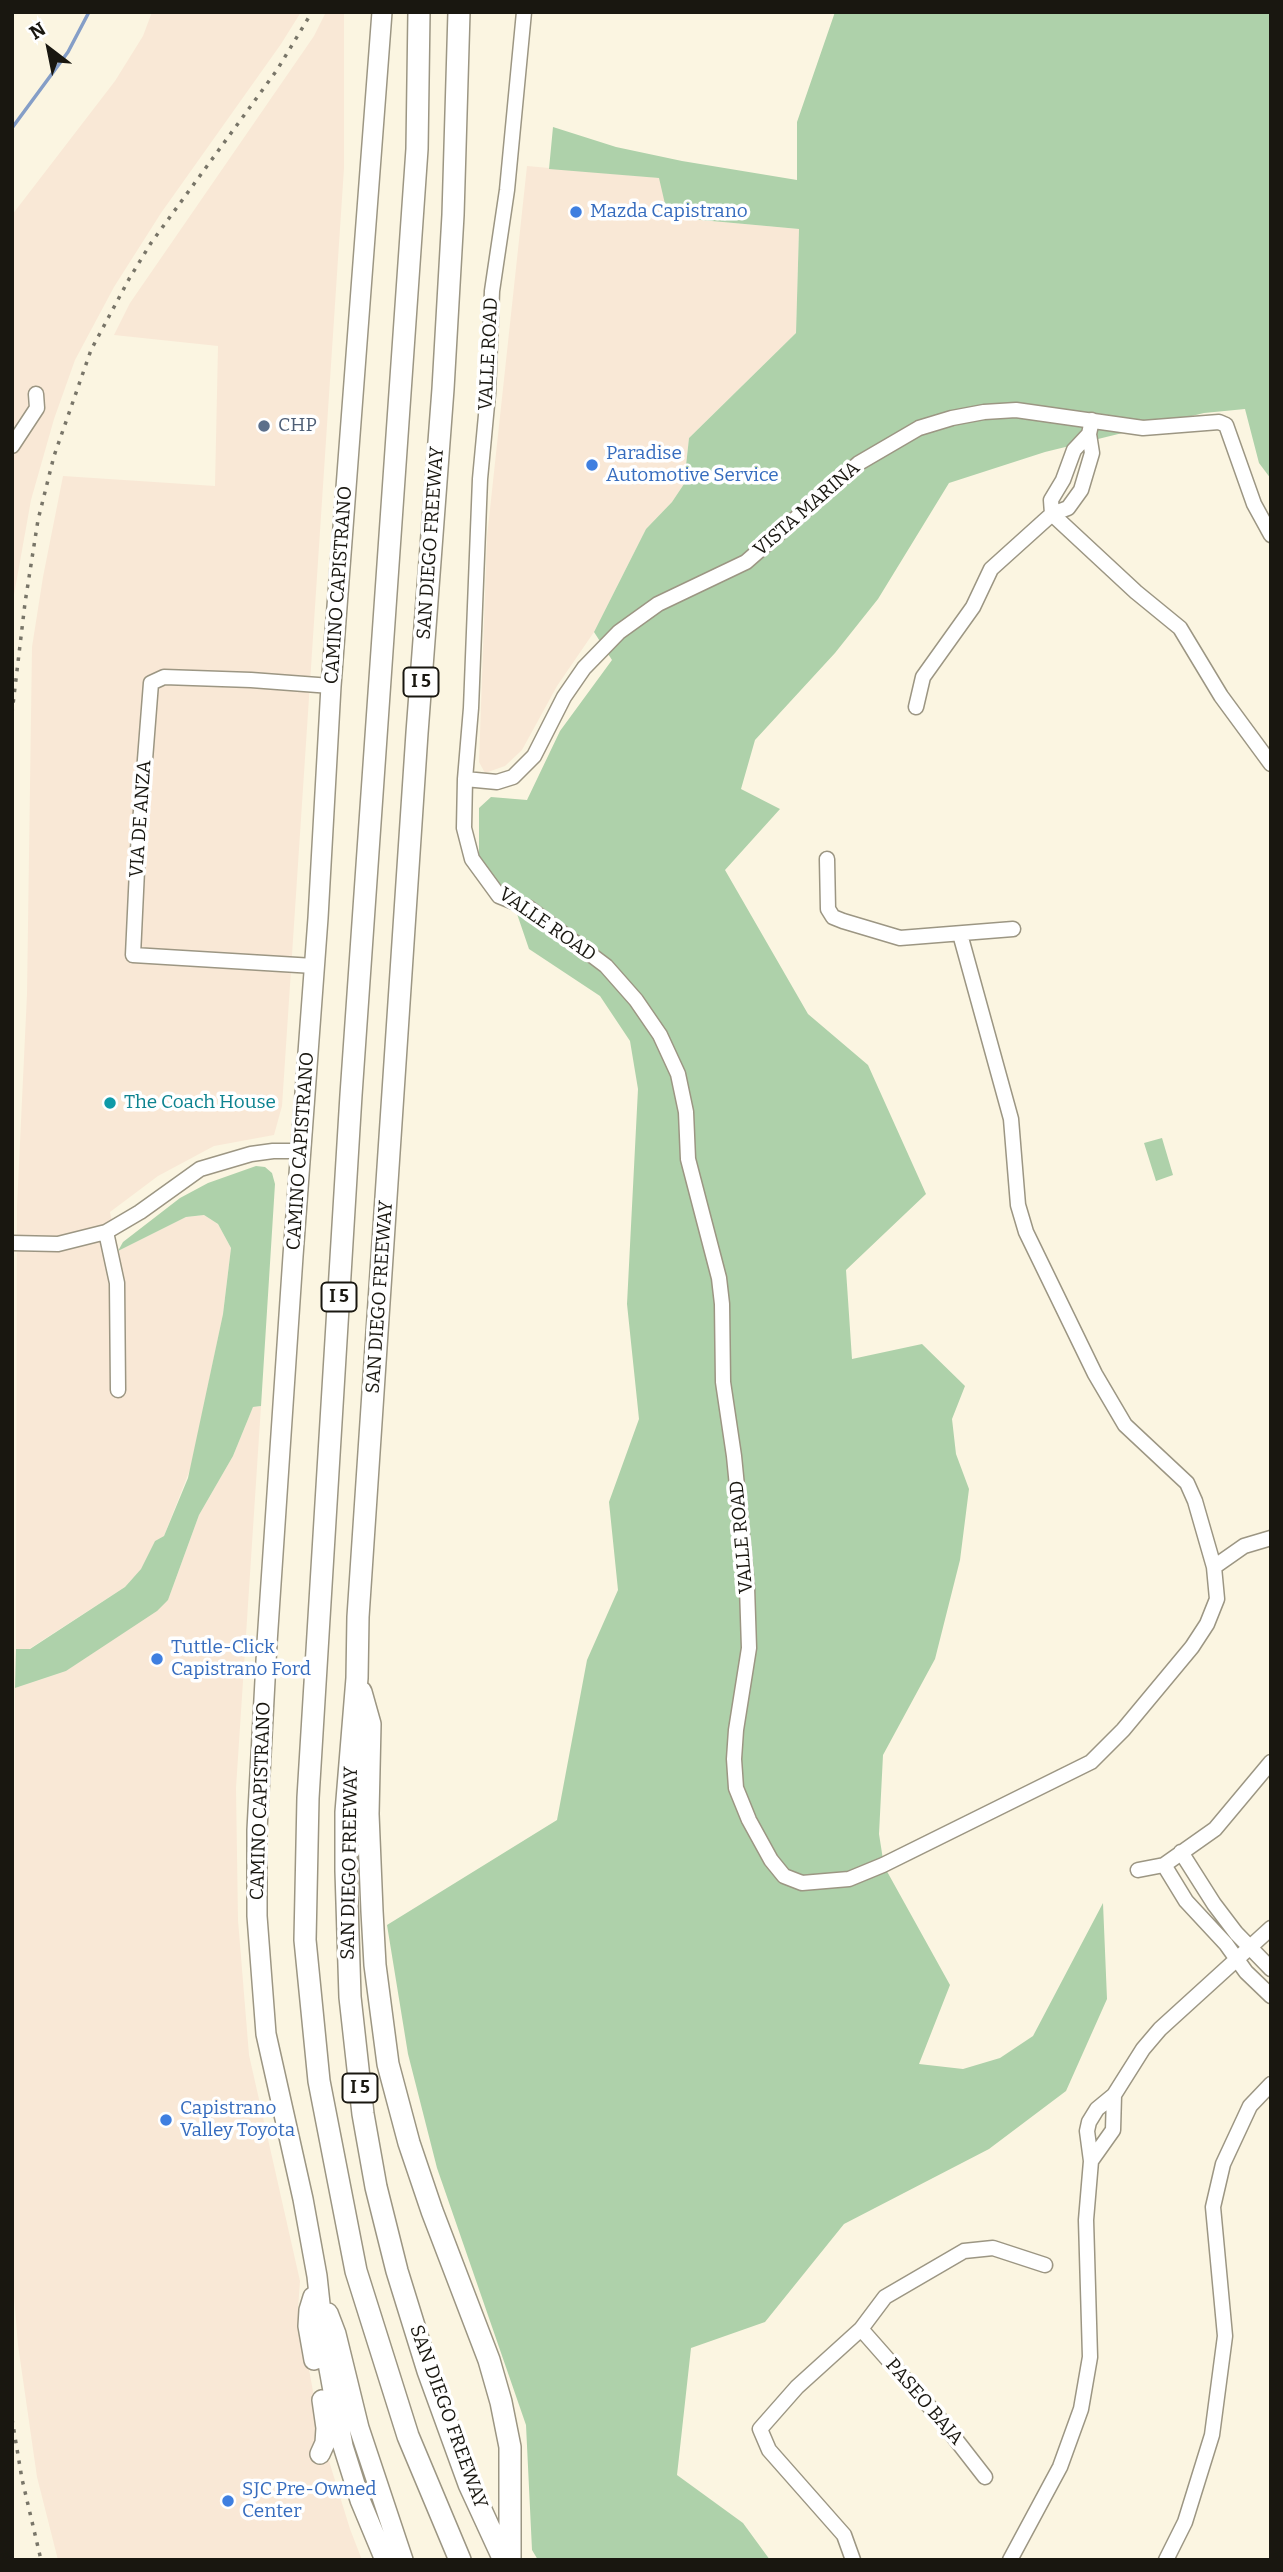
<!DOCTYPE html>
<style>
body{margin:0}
#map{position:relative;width:1283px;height:2572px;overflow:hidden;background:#fbf5e1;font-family:Bitter,serif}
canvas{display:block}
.frame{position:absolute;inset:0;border:14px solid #191710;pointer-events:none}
.north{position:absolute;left:14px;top:14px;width:70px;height:70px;-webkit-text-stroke:5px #fff;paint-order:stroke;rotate:328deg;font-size:19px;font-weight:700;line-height:28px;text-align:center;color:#191710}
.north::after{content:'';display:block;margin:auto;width:24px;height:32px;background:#191710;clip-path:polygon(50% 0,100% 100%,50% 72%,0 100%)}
</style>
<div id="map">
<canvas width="1283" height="2572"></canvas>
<div class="frame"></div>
<div class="north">N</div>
</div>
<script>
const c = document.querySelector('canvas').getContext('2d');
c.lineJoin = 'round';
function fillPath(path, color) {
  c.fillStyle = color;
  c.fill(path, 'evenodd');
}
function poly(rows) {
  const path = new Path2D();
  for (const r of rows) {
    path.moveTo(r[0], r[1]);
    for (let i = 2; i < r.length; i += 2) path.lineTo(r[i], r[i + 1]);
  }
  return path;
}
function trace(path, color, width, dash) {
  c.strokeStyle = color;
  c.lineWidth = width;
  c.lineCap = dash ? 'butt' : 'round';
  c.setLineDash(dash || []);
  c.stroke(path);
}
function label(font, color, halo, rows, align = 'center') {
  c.font = font + ' Bitter,serif';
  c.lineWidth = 7;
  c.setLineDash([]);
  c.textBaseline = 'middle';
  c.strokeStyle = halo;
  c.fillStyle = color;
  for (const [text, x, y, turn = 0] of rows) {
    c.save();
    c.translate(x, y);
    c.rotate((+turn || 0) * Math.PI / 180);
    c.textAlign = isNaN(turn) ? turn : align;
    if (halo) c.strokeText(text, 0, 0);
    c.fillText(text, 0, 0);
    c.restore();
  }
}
const commercial = poly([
 [152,12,301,12,281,44,161,213,114,287,75,360,54,419,31,500,12,606,12,215,115,81,143,36],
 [326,12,344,12,344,168,282,1106,274,1135,214,1146,158,1176,110,1212,118,1251,186,1217,204,1215,218,1224,231,1248,223,1314,191,1467,164,1536,155,1541,141,1569,125,1587,29,1649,16,1649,17,1206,27,994,32,647,43,577,63,476,215,486,218,346,114,335,130,303,314,36],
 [527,166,660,178,668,217,799,229,796,333,689,438,684,484,672,502,646,529,594,632,557,686,522,750,505,766,485,773,479,762,487,537],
 [261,1406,236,1788,238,1920,249,2055,300,2281,298,2309,321,2435,350,2529,362,2560,58,2560,37,2477,18,2345,12,2274,15,1688,66,1671,168,1600,199,1515,233,1456,253,1407]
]);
const green = poly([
 [835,12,1271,12,1271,479,1259,463,1245,409,1204,413,1045,452,949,483,878,599,835,653,755,740,741,789,780,809,725,870,808,1014,868,1065,926,1194,846,1270,852,1359,922,1344,965,1386,952,1419,956,1454,969,1489,960,1560,935,1659,883,1755,879,1834,884,1866,950,1985,919,2064,963,2069,1000,2058,1033,2036,1103,1903,1107,1999,1066,2091,989,2149,844,2224,765,2322,691,2348,677,2475,743,2523,770,2560,538,2560,532,2550,526,2425,437,2168,408,2054,387,1925,557,1820,587,1660,618,1590,609,1502,639,1419,627,1304,638,1089,630,1041,600,996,529,949,515,908,479,857,479,808,491,797,527,800,560,731,612,660,594,632,646,529,672,502,684,484,689,438,796,333,799,229,668,217,659,178,549,169,553,127,616,147,682,161,797,180,797,122],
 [1162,1138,1173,1175,1156,1181,1144,1143],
 [256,1166,265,1167,272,1173,275,1184,261,1406,253,1407,233,1456,199,1515,168,1600,157,1611,66,1671,15,1688,16,1649,30,1649,125,1587,141,1569,155,1541,164,1536,188,1478,223,1314,231,1248,218,1224,204,1215,186,1217,118,1251,123,1242,180,1198,208,1183]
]);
const stream = poly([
 [12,128,68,52,89,12]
]);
const minor = poly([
 [524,12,507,190,492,291,488,394,480,479,471,708,465,779,464,828,472,859,499,896,529,908,606,966,636,1000,660,1035,678,1074,686,1112,688,1159,719,1278,722,1304,723,1382,734,1456,747,1587,749,1648,736,1730,734,1759,736,1788,749,1820,771,1860,784,1876,802,1883,849,1879,883,1865,1091,1762,1123,1730,1192,1647,1207,1624,1217,1599,1214,1567,1195,1501,1187,1483,1125,1425,1095,1374,1026,1232,1018,1205,1011,1119,960,934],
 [12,446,37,408,36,394],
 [1052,514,1136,592,1180,628,1221,696,1271,764],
 [1052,514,1051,500,1063,480,1074,450,1089,434],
 [916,707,923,677,973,607,991,569,1052,514,1068,508,1081,490,1092,453,1089,434,1092,420],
 [465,779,497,782,513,777,534,756,564,697,584,668,619,632,658,604,746,562,859,463,919,428,952,418,984,412,1016,410,1143,428,1219,422,1226,425,1254,504,1271,535],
 [827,859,828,909,833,917,843,921,900,938,1013,929],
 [314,966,133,955,138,849,151,683,164,677,251,680,331,686],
 [106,1232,117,1283,118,1390],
 [12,1243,58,1244,106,1232,140,1212,200,1169,251,1154,273,1151,300,1151],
 [1214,1567,1244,1546,1271,1538],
 [1181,1852,1214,1904,1236,1933,1271,1969],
 [1164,1865,1186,1901,1226,1944,1246,1972,1271,1996],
 [1138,1870,1164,1865,1215,1829,1271,1762],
 [1114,2095,1143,2049,1160,2029,1271,1928],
 [861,2329,936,2414,985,2477],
 [853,2560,844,2535,769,2450,760,2429,797,2387,861,2329,885,2297,964,2251,993,2248,1045,2265],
 [1010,2560,1060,2467,1081,2409,1090,2357,1086,2220,1091,2161,1087,2131,1089,2122,1097,2109,1114,2095,1113,2130,1091,2161],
 [1166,2560,1185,2522,1212,2435,1225,2336,1213,2207,1223,2164,1250,2106,1271,2084]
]);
const major = poly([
 [382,12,331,686,318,918,293,1256,267,1643,257,1830,257,1916,266,2034,303,2199,317,2276,324,2341,343,2446,360,2500,385,2560],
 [313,2297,309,2310,308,2326,314,2360],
 [328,2313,336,2334,359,2428,403,2560],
 [320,2454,325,2443,326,2428,322,2400]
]);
const highway = poly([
 [419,12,417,149,351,1095,308,1798,305,1940,319,2081,356,2271,408,2436,460,2560],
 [459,12,453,215,443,389,417,733,358,1617,357,1678,346,1812,346,1871,350,1997,363,2114,376,2187,397,2271,428,2371,469,2484,504,2560],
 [361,1692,370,1724,368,1814,372,1911,375,1965,388,2064,409,2143,432,2211,489,2360,501,2402,510,2447,510,2560]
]);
const rail = poly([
 [12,713,25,603,38,520,54,456,91,350,129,279,151,243,277,70,312,12],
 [12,2419,22,2479,41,2560]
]);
const markers = [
 [576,212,7,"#3f7fe0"],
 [264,426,7,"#5c6f8a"],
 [592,465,7,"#3f7fe0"],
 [110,1103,7,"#0f9aa8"],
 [157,1659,7,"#3f7fe0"],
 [166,2120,7,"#3f7fe0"],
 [228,2501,7,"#3f7fe0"]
];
const shields = [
 [421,682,35],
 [339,1297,35],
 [360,2088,35]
];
const shieldNames = [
 ["I 5",421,682],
 ["I 5",339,1297],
 ["I 5",360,2088]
];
const shopNames = [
 ["Mazda Capistrano",590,212],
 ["Paradise",606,454],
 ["Automotive Service",606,476],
 ["Tuttle-Click",171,1648],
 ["Capistrano Ford",171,1670],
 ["Capistrano",180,2109],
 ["Valley Toyota",180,2131],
 ["SJC Pre-Owned",242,2490],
 ["Center",242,2512]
];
const streetNames = [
 ["VALLE ROAD",489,354,-87],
 ["VISTA MARINA",807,509,-41],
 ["SAN DIEGO FREEWAY",431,543,-86],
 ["CAMINO CAPISTRANO",339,585,-86],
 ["VIA DE ANZA",141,819,-86],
 ["VALLE ROAD",547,925,35],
 ["CAMINO CAPISTRANO",301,1151,-86],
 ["SAN DIEGO FREEWAY",380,1297,-86],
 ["VALLE ROAD",742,1537,-95],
 ["CAMINO CAPISTRANO",261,1801,-88],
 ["SAN DIEGO FREEWAY",350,1863,-89],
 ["PASEO BAJA",924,2402,49],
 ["SAN DIEGO FREEWAY",448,2417,70]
];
const serviceNames = [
 ["CHP",278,426]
];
const cultureNames = [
 ["The Coach House",124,1103]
];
fillPath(commercial, '#f9e8d6');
fillPath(green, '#aed1aa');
trace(stream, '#859ec7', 3.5);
trace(minor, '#9c9683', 17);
trace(major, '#9c9683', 22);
trace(highway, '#9c9683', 24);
trace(minor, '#fff', 14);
trace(major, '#fff', 19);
trace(highway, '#fff', 21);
trace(rail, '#787568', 3.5, [3.5, 7]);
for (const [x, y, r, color] of markers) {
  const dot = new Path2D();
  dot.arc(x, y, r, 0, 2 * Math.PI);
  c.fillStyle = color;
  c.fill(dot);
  trace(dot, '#fff', 2.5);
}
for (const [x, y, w] of shields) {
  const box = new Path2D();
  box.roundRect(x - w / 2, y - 14.5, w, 29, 5);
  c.fillStyle = '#fff';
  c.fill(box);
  trace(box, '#191710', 2);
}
label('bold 18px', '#191710', null, shieldNames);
label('19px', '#366cbe', '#fff', shopNames, 'left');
label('19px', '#191710', '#fff', streetNames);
label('19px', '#4e5e75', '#fff', serviceNames, 'left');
label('19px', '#0d838f', '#fff', cultureNames, 'left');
</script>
